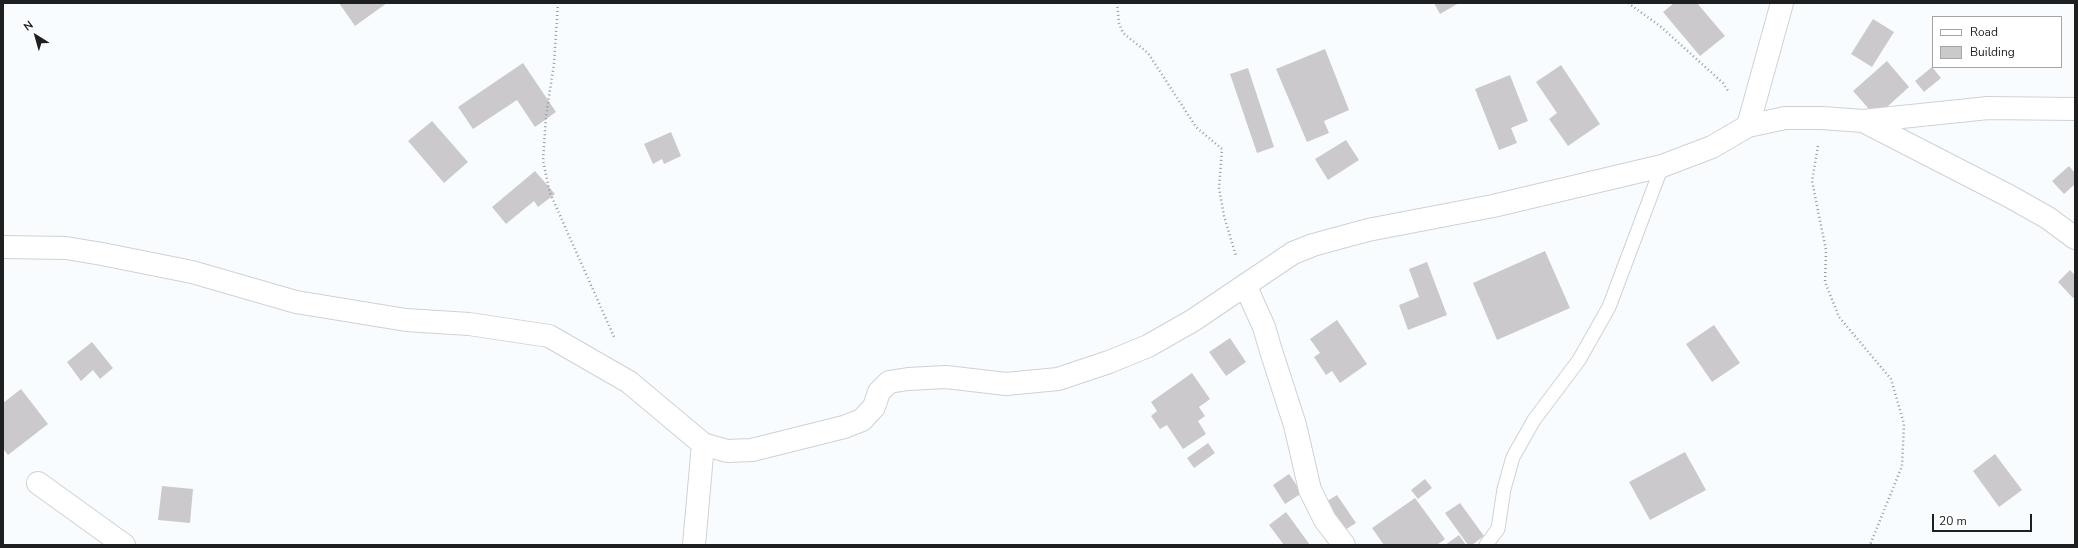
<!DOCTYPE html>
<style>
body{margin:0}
#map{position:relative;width:2078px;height:548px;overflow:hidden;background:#f9fcfe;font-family:"Nunito Sans",sans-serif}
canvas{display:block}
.frame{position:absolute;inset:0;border:4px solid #1e1f20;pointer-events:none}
.legend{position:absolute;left:1932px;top:16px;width:130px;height:52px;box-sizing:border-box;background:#fff;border:1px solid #a5a5a6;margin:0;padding:5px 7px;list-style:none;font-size:12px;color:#1e1f20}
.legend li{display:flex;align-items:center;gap:8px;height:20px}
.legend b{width:20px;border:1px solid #a5a5a6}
.north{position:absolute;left:16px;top:16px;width:40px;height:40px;-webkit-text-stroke:3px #fff;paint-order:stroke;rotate:323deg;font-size:11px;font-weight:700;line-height:16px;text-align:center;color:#1e1f20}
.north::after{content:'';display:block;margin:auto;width:14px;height:18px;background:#1e1f20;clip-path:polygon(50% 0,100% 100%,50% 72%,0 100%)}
.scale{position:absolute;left:1932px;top:514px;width:100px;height:18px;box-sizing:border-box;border:2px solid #1e1f20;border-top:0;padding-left:5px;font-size:12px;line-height:14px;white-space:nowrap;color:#1e1f20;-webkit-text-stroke:3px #fff;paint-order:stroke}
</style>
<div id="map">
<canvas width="2078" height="548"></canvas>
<div class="frame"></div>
<ul class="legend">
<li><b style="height:5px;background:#fff"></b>Road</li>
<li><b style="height:11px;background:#ccc9cc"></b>Building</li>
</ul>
<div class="north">N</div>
<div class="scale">20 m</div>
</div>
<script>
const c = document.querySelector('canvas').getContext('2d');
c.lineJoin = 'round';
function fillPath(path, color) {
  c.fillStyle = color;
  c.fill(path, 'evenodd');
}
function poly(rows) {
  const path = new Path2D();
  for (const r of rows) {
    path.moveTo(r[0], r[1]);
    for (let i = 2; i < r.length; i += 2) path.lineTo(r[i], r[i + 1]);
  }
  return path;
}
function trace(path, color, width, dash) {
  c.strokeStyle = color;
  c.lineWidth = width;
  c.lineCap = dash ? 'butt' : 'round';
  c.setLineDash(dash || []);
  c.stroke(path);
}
const building = poly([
 [339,3,387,3,355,26],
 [1434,3,1459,3,1440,14],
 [1674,3,1697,3,1725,36,1700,56,1663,12],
 [1873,19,1894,32,1872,67,1851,54],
 [1325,49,1349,110,1324,121,1329,133,1307,142,1276,69],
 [1887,61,1909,87,1876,117,1853,91],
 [523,63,556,112,535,127,517,100,473,129,458,107],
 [1561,65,1600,124,1568,146,1549,119,1557,113,1536,82],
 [1932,67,1941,78,1924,92,1915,81],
 [1248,68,1274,147,1257,153,1230,74],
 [1510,75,1528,121,1511,128,1517,143,1499,150,1475,89],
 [432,121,468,162,444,183,408,141],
 [671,132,681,156,664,164,662,159,653,164,644,144],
 [1346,140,1359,160,1328,180,1315,159],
 [2069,166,2075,173,2075,184,2064,194,2052,181],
 [535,171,555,194,538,207,534,201,506,224,492,207],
 [1545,251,1570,308,1497,340,1473,283],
 [1427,262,1447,315,1408,330,1399,305,1419,297,1409,269],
 [2070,270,2075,275,2075,296,2073,298,2058,282],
 [1337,320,1367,364,1340,383,1332,371,1326,375,1314,357,1320,353,1310,339],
 [1714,325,1740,363,1712,382,1686,344],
 [1230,338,1246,362,1226,376,1209,352],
 [92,342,113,368,100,379,93,370,81,381,67,362],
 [1192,373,1210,399,1199,407,1205,416,1198,421,1206,434,1183,449,1167,425,1160,429,1151,416,1157,411,1151,402],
 [21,389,48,424,8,455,3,449,3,403],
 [1208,443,1215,453,1194,468,1187,458],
 [1685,452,1706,490,1650,520,1629,482],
 [1995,454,2022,490,1999,507,1973,471],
 [1289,474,1302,493,1285,504,1273,485],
 [1425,479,1432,488,1418,499,1411,490],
 [162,486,193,489,190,523,158,520],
 [1337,495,1356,523,1340,533,1321,505],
 [1415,498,1445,539,1437,545,1384,545,1372,528],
 [1460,503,1484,536,1472,545,1468,545,1445,513],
 [1286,512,1310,545,1284,545,1269,525],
 [1459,535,1466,545,1445,545]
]);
const path = poly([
 [558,3,554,64,546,116,543,161,550,193,615,339],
 [1117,3,1119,23,1123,33,1148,53,1196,127,1222,149,1219,188,1224,216,1236,256],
 [1628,3,1660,26,1723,83,1728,91],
 [1818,146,1812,181,1826,250,1825,282,1839,317,1891,379,1904,424,1902,466,1870,545]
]);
const service = poly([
 [1486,545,1498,529,1504,489,1513,457,1534,420,1579,360,1609,307,1662,166]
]);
const minor = poly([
 [1863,121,2009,196,2048,218,2075,238],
 [1748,126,1782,3],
 [3,247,66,248,102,254,192,272,296,302,406,320,469,324,549,336,629,382,703,444,727,451,752,450,844,427,862,420,874,407,879,392,889,382,908,379,946,377,1006,384,1058,379,1109,362,1148,346,1192,321,1293,253,1313,245,1368,230,1493,206,1662,166,1712,147,1748,126,1785,118,1822,118,1863,121,1988,108,2075,109],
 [1245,285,1264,327,1271,351,1295,425,1310,490,1325,520,1344,545],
 [38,483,124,545],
 [694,545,703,444]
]);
fillPath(building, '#ccc9cc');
trace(service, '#cfd2d4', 15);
trace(minor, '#cfd2d4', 24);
trace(path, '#97999a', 2.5, [1, 3]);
trace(service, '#fff', 13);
trace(minor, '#fff', 22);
</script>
